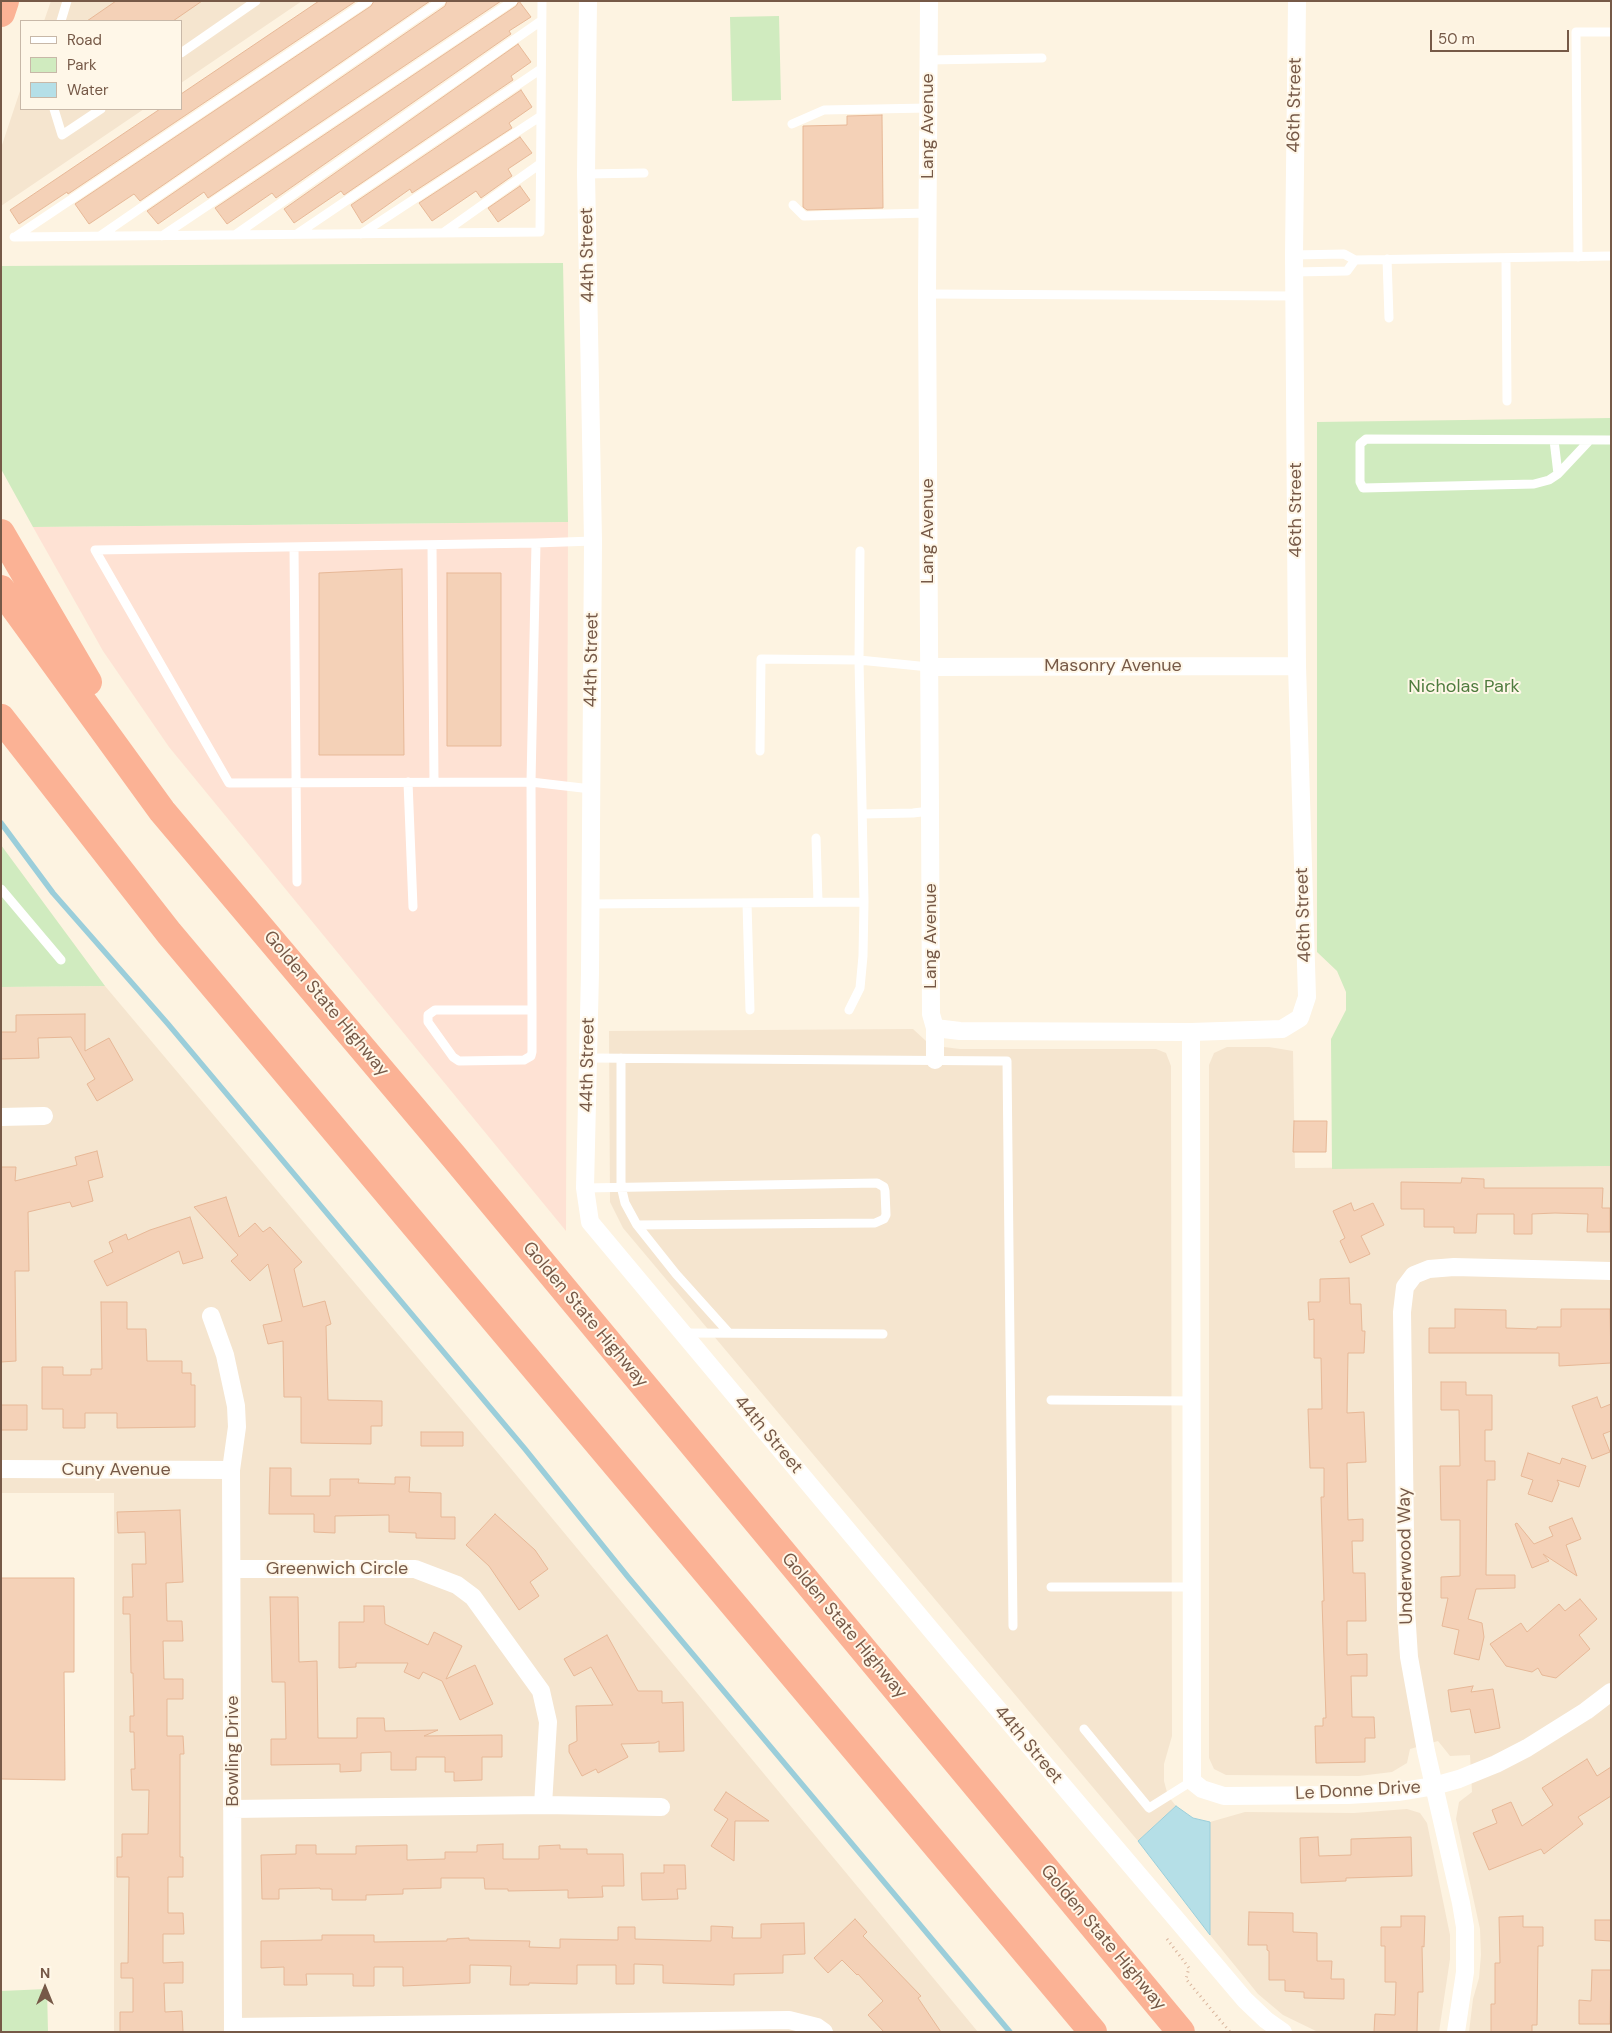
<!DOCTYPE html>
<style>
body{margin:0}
#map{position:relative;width:1612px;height:2033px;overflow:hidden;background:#fdf3e1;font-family:"DM Sans",sans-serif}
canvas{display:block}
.frame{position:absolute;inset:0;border:2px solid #765947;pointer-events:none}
.legend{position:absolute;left:20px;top:20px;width:162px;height:90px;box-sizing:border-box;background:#fff7e8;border:1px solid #c8b8a8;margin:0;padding:6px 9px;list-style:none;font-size:15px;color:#765947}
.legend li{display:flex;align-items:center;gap:10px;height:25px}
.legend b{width:25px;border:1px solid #c8b8a8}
.north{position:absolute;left:20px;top:1963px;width:50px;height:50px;-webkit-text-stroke:4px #fff7e8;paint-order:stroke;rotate:0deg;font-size:14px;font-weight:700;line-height:20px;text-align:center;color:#765947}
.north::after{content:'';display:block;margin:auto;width:18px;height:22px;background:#765947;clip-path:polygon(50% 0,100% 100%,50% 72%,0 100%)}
.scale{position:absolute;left:1430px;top:30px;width:139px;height:22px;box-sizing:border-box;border:2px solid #765947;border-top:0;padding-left:6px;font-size:15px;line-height:18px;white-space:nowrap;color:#765947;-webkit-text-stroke:4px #fff7e8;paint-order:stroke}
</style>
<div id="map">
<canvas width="1612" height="2033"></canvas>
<div class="frame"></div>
<ul class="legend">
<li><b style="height:6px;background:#fff"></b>Road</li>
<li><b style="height:14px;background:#d0ebbf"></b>Park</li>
<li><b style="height:14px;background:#b5dfe7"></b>Water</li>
</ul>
<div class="north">N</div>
<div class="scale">50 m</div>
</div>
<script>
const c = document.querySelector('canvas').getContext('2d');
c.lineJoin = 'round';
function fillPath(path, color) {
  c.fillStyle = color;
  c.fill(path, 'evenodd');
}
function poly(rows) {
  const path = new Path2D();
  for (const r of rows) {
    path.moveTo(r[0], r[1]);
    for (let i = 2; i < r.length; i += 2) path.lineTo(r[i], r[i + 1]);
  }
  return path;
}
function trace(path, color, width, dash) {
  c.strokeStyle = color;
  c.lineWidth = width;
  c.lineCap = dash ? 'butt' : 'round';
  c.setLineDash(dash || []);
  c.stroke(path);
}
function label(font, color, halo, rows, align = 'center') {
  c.font = font + ' "DM Sans",sans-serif';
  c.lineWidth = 4;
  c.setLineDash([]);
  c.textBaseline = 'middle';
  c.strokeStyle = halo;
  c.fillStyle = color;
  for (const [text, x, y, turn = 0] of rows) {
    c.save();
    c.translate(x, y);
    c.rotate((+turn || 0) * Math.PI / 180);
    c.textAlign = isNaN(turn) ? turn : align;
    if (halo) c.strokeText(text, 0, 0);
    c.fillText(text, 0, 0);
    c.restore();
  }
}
const residential = poly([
 [51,1,302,1,181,83,181,21,44,21],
 [21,88,21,109,144,109,1,206,1,148],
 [105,986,508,1465,978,2032,114,2032,114,1493,1,1493,1,987],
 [913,1029,926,1041,944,1047,960,1049,1156,1049,1166,1053,1171,1066,1172,1736,1164,1764,1164,1781,1168,1796,1176,1806,1138,1841,623,1228,610,1202,609,1031],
 [1227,1047,1269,1047,1293,1051,1295,1168,1611,1166,1611,2032,1469,2032,1473,1999,1479,1978,1481,1955,1480,1929,1456,1819,1459,1802,1472,1792,1470,1755,1450,1756,1438,1741,1410,1749,1407,1763,1392,1772,1359,1776,1226,1775,1214,1769,1209,1758,1209,1065,1214,1053],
 [1407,1809,1420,1813,1427,1823,1450,1935,1450,1959,1439,2032,1318,2032,1283,2015,1258,1994,1210,1935,1210,1822,1245,1812,1354,1813]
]);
const commercial = poly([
 [568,522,566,1231,169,747,103,651,33,527]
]);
const green = poly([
 [779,16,781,100,732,101,730,17],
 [563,263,568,522,33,527,1,469,1,266],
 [1611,418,1611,1166,1332,1169,1331,1039,1346,1010,1346,992,1337,971,1317,952,1317,422],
 [1,845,105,986,1,987],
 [47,1989,48,2032,1,2032,1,1991]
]);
const water = poly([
 [1176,1806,1193,1818,1210,1822,1210,1935,1138,1841,1176,1806]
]);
const stream = poly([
 [1,823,53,893,168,1024,525,1449,628,1577,1010,2032]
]);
const building = poly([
 [116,1,202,1,173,21,87,21,116,1],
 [319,1,356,1,68,194,67,192,19,224,10,210,160,109,181,109,181,94,319,1],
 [374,1,430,1,140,201,134,194,89,224,75,204,371,6,374,1],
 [447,1,501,1,208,198,204,192,158,224,147,211,445,6,447,1],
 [519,1,531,17,509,31,511,34,276,198,272,193,227,224,215,208,516,6,519,1],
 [518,44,531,62,511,76,513,80,344,195,341,191,294,223,284,209,518,44],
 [521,90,532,107,509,123,512,128,412,193,410,189,362,223,351,205,521,90],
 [882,115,883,208,807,210,803,207,803,126,847,125,847,116,882,115],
 [520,137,532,153,508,169,512,176,481,198,476,191,432,221,419,203,520,137],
 [520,186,530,200,498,222,488,208,520,186],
 [402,569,404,755,319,755,319,573,402,569],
 [447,573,501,573,501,746,447,746,447,573],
 [85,1014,85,1051,109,1038,133,1080,97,1101,87,1084,95,1079,71,1037,38,1038,39,1058,1,1059,1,1032,16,1032,16,1015,85,1014],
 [1294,1121,1327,1121,1326,1152,1293,1152,1294,1121],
 [97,1151,103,1177,88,1181,93,1201,72,1207,70,1202,28,1212,29,1271,15,1271,16,1361,1,1362,1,1167,16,1167,15,1181,77,1165,75,1157,97,1151],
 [1462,1178,1484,1179,1484,1188,1603,1188,1602,1208,1610,1208,1610,1232,1587,1232,1588,1214,1555,1213,1532,1214,1532,1234,1514,1234,1514,1214,1477,1214,1476,1233,1454,1233,1454,1227,1424,1227,1424,1209,1401,1209,1401,1182,1461,1183,1462,1178],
 [226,1197,239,1237,255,1223,263,1232,270,1227,302,1262,294,1269,303,1307,325,1301,331,1324,326,1326,328,1400,382,1401,382,1426,371,1426,371,1444,301,1443,301,1397,284,1397,283,1341,268,1344,263,1325,282,1321,268,1264,250,1281,231,1261,238,1255,194,1207,226,1197],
 [1351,1203,1354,1211,1373,1203,1384,1225,1361,1236,1370,1254,1350,1263,1340,1241,1345,1238,1333,1211,1351,1203],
 [190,1217,203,1258,183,1264,179,1251,107,1286,94,1261,113,1252,109,1242,126,1234,128,1240,150,1230,190,1217],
 [1349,1278,1350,1304,1361,1304,1362,1331,1365,1331,1364,1353,1348,1353,1347,1413,1364,1412,1366,1462,1347,1463,1348,1520,1363,1519,1363,1541,1352,1541,1353,1573,1365,1573,1366,1621,1347,1621,1347,1655,1367,1654,1367,1676,1351,1676,1352,1717,1374,1717,1375,1738,1365,1738,1365,1762,1316,1763,1315,1726,1323,1726,1323,1718,1326,1718,1322,1601,1324,1601,1321,1497,1324,1497,1324,1468,1310,1468,1308,1409,1322,1409,1321,1358,1314,1358,1314,1319,1309,1320,1308,1302,1320,1302,1320,1279,1349,1278],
 [101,1302,127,1302,127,1329,146,1329,147,1361,182,1361,182,1373,191,1373,191,1385,195,1385,195,1427,117,1428,117,1413,85,1413,85,1428,63,1428,63,1409,42,1409,42,1367,63,1367,63,1375,91,1375,91,1369,102,1369,101,1302],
 [1455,1309,1506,1310,1506,1328,1537,1329,1537,1327,1561,1327,1561,1309,1610,1309,1611,1363,1559,1366,1559,1353,1429,1353,1429,1328,1455,1328,1455,1309],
 [1441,1382,1466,1382,1466,1395,1492,1395,1492,1430,1485,1430,1485,1461,1495,1461,1495,1480,1487,1480,1486,1575,1515,1575,1515,1588,1476,1589,1468,1619,1482,1623,1484,1637,1479,1660,1454,1654,1459,1630,1442,1626,1448,1598,1441,1598,1441,1577,1460,1576,1460,1520,1441,1520,1440,1466,1460,1466,1459,1410,1441,1410,1441,1382],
 [1597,1397,1601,1408,1611,1404,1611,1431,1603,1434,1610,1452,1592,1459,1572,1406,1597,1397],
 [1,1405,27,1405,27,1430,1,1430,1,1405],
 [421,1432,463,1432,463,1446,421,1446,421,1432],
 [1528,1453,1560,1464,1562,1458,1586,1466,1579,1487,1557,1480,1559,1484,1552,1502,1528,1494,1533,1480,1521,1476,1528,1453],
 [270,1468,291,1468,291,1496,330,1496,330,1479,359,1479,358,1483,395,1484,395,1477,410,1477,409,1492,441,1493,441,1517,455,1517,455,1539,416,1538,416,1533,389,1532,389,1515,335,1516,335,1533,314,1532,314,1514,269,1514,270,1468],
 [180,1510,183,1582,166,1583,167,1621,182,1621,183,1641,163,1641,164,1679,183,1679,183,1699,167,1699,167,1736,183,1736,184,1754,180,1754,180,1857,183,1857,183,1877,168,1877,168,1913,183,1913,184,1934,163,1934,163,1963,183,1962,183,1983,164,1983,165,2012,182,2011,183,2032,120,2032,120,2012,133,2012,133,1978,121,1978,121,1963,128,1963,129,1877,117,1877,117,1857,122,1857,122,1834,148,1834,149,1790,132,1790,131,1769,135,1769,134,1732,130,1732,130,1716,134,1716,133,1673,131,1673,130,1614,123,1614,123,1597,133,1597,132,1564,146,1564,145,1532,118,1533,117,1512,180,1510],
 [495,1514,535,1550,548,1569,530,1582,539,1596,519,1610,489,1566,466,1545,495,1514],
 [1572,1518,1581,1539,1566,1545,1577,1576,1543,1554,1549,1561,1532,1568,1515,1524,1517,1523,1534,1544,1553,1536,1549,1527,1572,1518],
 [1,1578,74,1578,74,1672,64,1672,65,1780,1,1779,1,1578],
 [270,1597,298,1597,299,1662,317,1661,318,1738,357,1738,357,1718,384,1718,385,1731,438,1730,424,1736,502,1735,502,1757,482,1757,482,1780,454,1781,454,1772,445,1772,445,1757,416,1757,416,1770,391,1770,391,1752,361,1753,361,1771,340,1772,340,1764,271,1765,271,1739,286,1739,285,1682,272,1682,270,1597],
 [1580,1599,1597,1619,1579,1635,1590,1649,1556,1678,1542,1675,1538,1668,1532,1672,1506,1666,1490,1644,1521,1623,1527,1632,1559,1604,1565,1611,1580,1599],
 [364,1606,384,1606,385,1624,428,1645,434,1632,462,1646,446,1679,475,1665,493,1704,460,1720,442,1681,423,1672,419,1679,404,1672,408,1663,356,1663,356,1667,339,1668,339,1622,364,1622,364,1606],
 [607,1635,638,1691,662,1691,662,1703,683,1702,684,1751,659,1752,659,1741,655,1743,621,1744,628,1757,598,1773,596,1769,582,1776,569,1752,569,1745,577,1741,576,1706,613,1705,591,1667,574,1676,564,1659,607,1635],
 [1473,1686,1471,1692,1493,1689,1500,1728,1475,1733,1470,1709,1451,1712,1448,1690,1473,1686],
 [1587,1759,1597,1776,1611,1767,1611,1796,1578,1817,1583,1824,1544,1854,1541,1849,1489,1870,1473,1833,1497,1823,1492,1810,1511,1802,1522,1826,1553,1805,1542,1788,1587,1759],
 [726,1792,769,1821,735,1821,734,1861,711,1846,728,1819,714,1810,726,1792],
 [1318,1837,1319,1856,1351,1855,1351,1839,1411,1837,1412,1876,1346,1878,1346,1881,1301,1883,1300,1838,1318,1837],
 [503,1844,503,1859,539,1859,539,1846,560,1845,560,1849,587,1849,587,1854,623,1854,624,1886,602,1886,603,1897,568,1898,568,1890,508,1891,508,1889,485,1889,484,1878,441,1878,441,1888,403,1889,403,1894,366,1895,366,1900,332,1900,332,1889,320,1889,320,1888,279,1889,279,1899,262,1899,261,1855,296,1854,296,1845,316,1845,316,1854,356,1854,356,1846,407,1845,407,1860,445,1859,445,1852,477,1852,477,1845,503,1844],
 [664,1865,685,1865,686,1889,677,1889,678,1899,642,1900,641,1873,664,1873,664,1865],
 [1249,1912,1293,1913,1293,1932,1317,1933,1317,1961,1332,1961,1331,1979,1344,1979,1344,1999,1304,1998,1304,1992,1285,1991,1285,1980,1269,1980,1269,1951,1267,1950,1267,1945,1248,1945,1249,1912],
 [1401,1916,1425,1916,1424,1947,1422,1946,1423,1992,1418,1992,1417,2032,1374,2032,1375,2014,1395,2015,1396,1982,1385,1982,1385,1946,1381,1946,1381,1927,1401,1927,1401,1916],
 [1523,1916,1523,1927,1543,1927,1543,1946,1538,1946,1537,2025,1532,2025,1532,2032,1491,2032,1491,2004,1495,2004,1495,1963,1500,1963,1499,1917,1523,1916],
 [855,1919,867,1932,863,1936,921,1996,918,1998,941,2032,884,2032,868,2015,883,2001,858,1974,857,1975,842,1960,828,1973,814,1958,855,1919],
 [1595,1920,1611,1920,1611,1941,1595,1940,1595,1920],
 [804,1923,805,1954,783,1955,783,1973,734,1974,734,1985,663,1983,663,1965,634,1964,634,1984,616,1984,616,1965,577,1965,577,1984,529,1983,529,1985,510,1985,511,1966,470,1965,470,1983,403,1986,403,1967,374,1967,374,1986,353,1986,353,1974,306,1974,307,1985,284,1985,284,1967,261,1968,261,1941,322,1940,322,1935,374,1935,374,1942,447,1941,447,1939,469,1938,469,1940,530,1941,529,1947,560,1948,560,1939,618,1940,618,1927,635,1927,635,1939,711,1941,711,1926,733,1927,732,1938,761,1938,761,1924,804,1923],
 [1592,1970,1611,1970,1610,2024,1579,2024,1579,2000,1591,2001,1592,1970]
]);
const path = poly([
 [1167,1939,1189,1968,1186,1979,1230,2032]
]);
const lane = poly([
 [61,21,67,1],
 [181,53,256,1],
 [929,60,1042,58],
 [54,109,62,135,101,109],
 [792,124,824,110,928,108],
 [586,174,644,173],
 [793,205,804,216,928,213],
 [443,233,540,164],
 [297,234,541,69],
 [361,234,541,116],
 [235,235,541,21],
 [100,236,441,1],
 [162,236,513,1],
 [14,237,540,232,542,1],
 [15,237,368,1],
 [1294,255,1344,254,1355,260,1611,256],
 [1578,257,1576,32,1611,32],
 [1387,259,1389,318],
 [1506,259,1507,401],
 [1294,272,1347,271,1355,260],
 [927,294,1294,296],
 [1554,440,1558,474],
 [1589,441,1558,474,1549,480,1534,484,1363,488,1360,482,1360,444,1366,439,1611,440],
 [432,545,434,782],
 [294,547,297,882],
 [760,751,761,659,859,660,929,667],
 [408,782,413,907],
 [591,789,531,782,229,783,95,550,536,543,593,541],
 [863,814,913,813,930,811],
 [816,838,818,902],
 [1,889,61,960],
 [747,903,750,1010],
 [590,904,864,902],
 [532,1010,435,1010,428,1015,428,1022,453,1057,459,1061,524,1060,531,1056,532,1052,532,1010,531,782,536,543],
 [849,1010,860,988,863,956,864,902,859,660,860,551],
 [588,1058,1007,1061,1013,1626],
 [621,1058,621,1186,625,1203,637,1225,676,1274,729,1333],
 [585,1188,877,1183,884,1187,885,1191,886,1215,884,1219,875,1223,637,1225],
 [683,1333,883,1334],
 [1051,1400,1191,1401],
 [1051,1587,1191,1587],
 [1084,1729,1149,1808,1192,1781]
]);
const street = poly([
 [588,1,586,174,593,541,590,973,585,1188,590,1222,952,1655,1245,2000,1266,2020,1283,2032],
 [929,1,927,294,930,811,931,1014,935,1028,935,1060],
 [929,667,1297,666],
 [935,1028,960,1031,1191,1032,1282,1029,1300,1018,1307,997,1297,666,1294,255,1297,1],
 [1191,1032,1192,1781,1202,1789,1224,1796,1348,1795,1398,1792,1434,1786,1459,1779,1496,1764,1527,1748,1586,1711,1611,1692],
 [1,1117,44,1116],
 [211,1316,225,1355,236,1406,237,1427,231,1470,233,2032],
 [1,1469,231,1470],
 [233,1569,415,1569,457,1585,473,1597,541,1691,548,1722,543,1805],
 [232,1809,543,1805,661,1807],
 [233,2027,789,2020,817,2027,824,2032],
 [1456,2032,1465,1972,1465,1927,1461,1903,1426,1751,1409,1657,1406,1610,1402,1312,1405,1287,1414,1275,1429,1269,1454,1267,1611,1271]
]);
const highway = poly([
 [1,13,5,1],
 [1,533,88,682],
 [1,589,162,811,455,1158,1181,2032],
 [1,718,169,933,1093,2032]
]);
const streetNames = [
 ["46th Street",1295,105,-89],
 ["Lang Avenue",928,126,-90],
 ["44th Street",588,255,-91],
 ["46th Street",1296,510,-90],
 ["Lang Avenue",928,531,-90],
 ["44th Street",592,660,-89],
 ["Masonry Avenue",1113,666],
 ["46th Street",1304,915,-92],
 ["Lang Avenue",931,936,-90],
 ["Golden State Highway",326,1004,50],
 ["44th Street",588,1065,-89],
 ["Golden State Highway",585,1315,50],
 ["44th Street",768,1435,50],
 ["Cuny Avenue",116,1470],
 ["Underwood Way",1406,1556,-91],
 ["Greenwich Circle",337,1569],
 ["Golden State Highway",844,1626,50],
 ["44th Street",1028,1745,50],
 ["Bowling Drive",233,1751,-90],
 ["Le Donne Drive",1358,1791,-3],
 ["Golden State Highway",1103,1938,50]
];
const parkNames = [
 ["Nicholas Park",1464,687]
];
fillPath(residential, '#f5e5cf');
fillPath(commercial, '#fee2d4');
fillPath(green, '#d0ebbf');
fillPath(water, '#b5dfe7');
trace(water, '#9bceda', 1);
trace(stream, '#9bceda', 5.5);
fillPath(building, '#f4d1b7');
trace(building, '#e7b897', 1);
trace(path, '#d9b49b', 3, [1, 4]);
trace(lane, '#fff', 9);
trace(street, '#fff', 18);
trace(highway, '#fbb295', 28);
label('18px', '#765947', '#fff7e8', streetNames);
label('18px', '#4f7c3e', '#fff7e8', parkNames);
</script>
